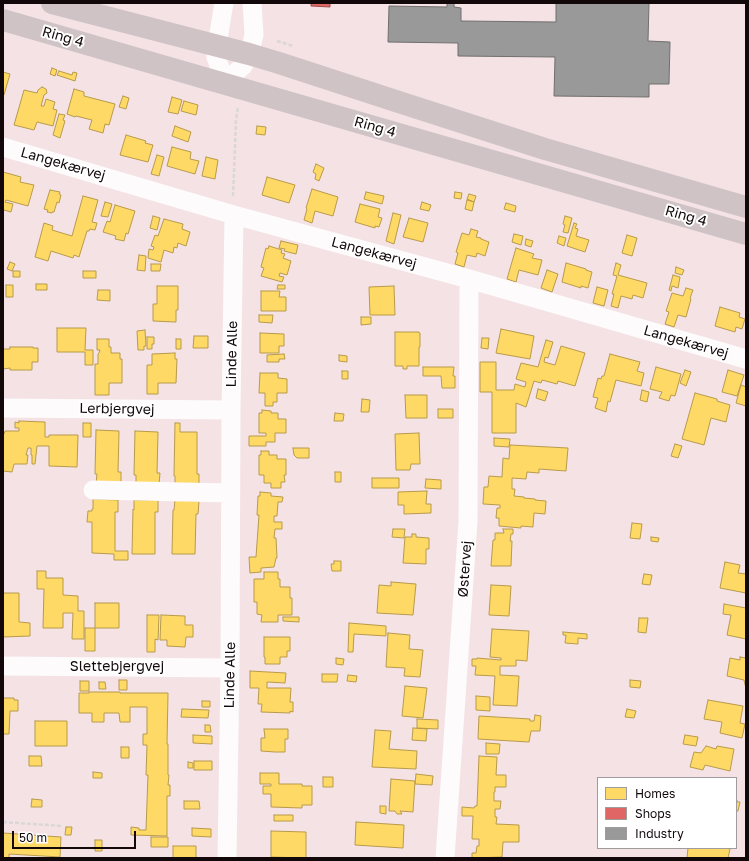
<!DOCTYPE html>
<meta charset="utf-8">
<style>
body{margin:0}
#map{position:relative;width:749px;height:861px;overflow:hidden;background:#f4e2e5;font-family:"Golos Text",sans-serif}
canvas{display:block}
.frame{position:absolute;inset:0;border:4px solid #12080a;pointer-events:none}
.legend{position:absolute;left:597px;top:777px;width:140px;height:72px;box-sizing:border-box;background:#fff;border:1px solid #a09c9d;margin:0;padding:5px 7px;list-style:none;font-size:12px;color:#12080a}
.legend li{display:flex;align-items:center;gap:8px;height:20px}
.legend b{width:20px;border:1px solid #a09c9d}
.scale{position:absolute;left:12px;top:831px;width:124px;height:18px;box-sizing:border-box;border:2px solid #12080a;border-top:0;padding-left:5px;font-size:12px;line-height:14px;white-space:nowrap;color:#12080a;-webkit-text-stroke:3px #fff;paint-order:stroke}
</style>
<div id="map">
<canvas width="749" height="861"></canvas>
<div class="frame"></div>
<ul class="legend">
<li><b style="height:11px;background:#ffd966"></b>Homes</li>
<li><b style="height:11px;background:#e06666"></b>Shops</li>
<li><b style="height:11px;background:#999"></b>Industry</li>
</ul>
<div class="scale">50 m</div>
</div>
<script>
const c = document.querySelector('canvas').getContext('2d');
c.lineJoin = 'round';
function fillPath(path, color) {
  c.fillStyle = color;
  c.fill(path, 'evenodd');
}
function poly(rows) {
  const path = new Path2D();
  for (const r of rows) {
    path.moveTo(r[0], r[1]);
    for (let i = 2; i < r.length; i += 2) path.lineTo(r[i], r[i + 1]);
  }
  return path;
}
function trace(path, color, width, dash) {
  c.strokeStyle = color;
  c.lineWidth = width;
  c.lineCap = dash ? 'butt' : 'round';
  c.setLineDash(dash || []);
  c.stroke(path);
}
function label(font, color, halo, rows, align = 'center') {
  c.font = font + ' "Golos Text",sans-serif';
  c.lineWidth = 4;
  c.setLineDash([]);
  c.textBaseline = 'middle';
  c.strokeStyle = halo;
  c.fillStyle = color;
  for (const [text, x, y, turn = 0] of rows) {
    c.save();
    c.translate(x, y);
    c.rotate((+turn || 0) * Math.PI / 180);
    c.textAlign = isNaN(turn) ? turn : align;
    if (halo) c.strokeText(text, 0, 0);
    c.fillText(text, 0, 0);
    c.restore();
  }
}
const homes = poly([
 [52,68,57,70,55,76,50,74,52,68],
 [59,71,72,75,73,72,77,73,75,81,57,75,59,71],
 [3,72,10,74,4,95,3,95,3,72],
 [42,87,46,89,47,93,44,95,41,106,44,106,46,99,55,102,53,109,57,110,53,126,37,122,34,130,14,125,24,90,37,93,38,90,42,87],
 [74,89,84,92,84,96,115,104,109,125,105,124,103,133,89,129,92,120,76,116,75,117,67,114,74,89],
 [123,96,129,98,126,109,119,107,123,96],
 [172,97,182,100,178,114,168,112,172,97],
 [184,101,198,105,196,115,181,111,184,101],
 [59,114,65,115,63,120,65,121,60,138,53,135,59,114],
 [175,126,191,132,188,142,172,136,175,126],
 [257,126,266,127,265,135,256,134,257,126],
 [126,135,146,141,145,143,153,145,148,162,120,155,126,135],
 [172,147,191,152,190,159,199,161,195,174,167,166,172,147],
 [157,155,164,157,159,176,151,174,157,155],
 [206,157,218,160,215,179,202,176,206,157],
 [316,164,324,168,319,181,315,179,316,174,313,172,316,164],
 [3,172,21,177,20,182,34,185,28,206,6,200,5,202,13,204,11,212,4,210,3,213,3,172],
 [267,177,295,185,289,203,262,195,267,177],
 [312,189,338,197,333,216,315,211,312,223,304,220,307,209,306,208,312,189],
 [50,190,60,192,59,194,61,195,59,203,57,202,54,212,52,212,52,213,47,212,48,210,44,209,50,190],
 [366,192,384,196,382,204,364,199,366,192],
 [455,192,462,193,461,199,454,198,455,192],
 [469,194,476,196,474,202,467,199,469,194],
 [83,196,98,200,92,222,97,223,95,230,90,229,89,231,87,231,79,257,74,255,73,258,51,251,48,261,35,257,44,223,53,226,52,230,72,236,83,196],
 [467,200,474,202,472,211,465,209,467,200],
 [105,202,112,204,108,217,101,216,105,202],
 [422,202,431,205,429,211,420,209,422,202],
 [506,203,516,206,515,212,504,209,506,203],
 [360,204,380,209,378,217,382,218,379,227,375,226,375,228,355,222,360,204],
 [115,205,135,211,128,234,126,233,124,241,115,239,116,236,103,232,107,221,110,222,115,205],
 [393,213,401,215,394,244,386,241,393,213],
 [153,216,160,218,157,230,150,228,153,216],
 [565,216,572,218,568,233,563,232,565,225,563,224,565,216],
 [409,218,428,223,423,242,403,237,409,218],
 [164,219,183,224,182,229,190,232,186,246,178,243,177,248,174,247,173,253,164,250,161,262,148,258,149,249,153,250,154,247,151,246,155,235,158,236,164,219],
 [574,223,577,224,575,228,578,229,576,236,589,240,585,252,567,246,574,223],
 [471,229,478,231,476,237,481,238,481,239,489,242,485,256,477,253,476,257,467,255,464,267,455,264,458,253,456,252,462,233,469,235,471,229],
 [514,234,523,236,521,245,512,242,514,234],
 [627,235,637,238,632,256,622,253,627,235],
 [559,236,566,238,564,246,557,243,559,236],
 [526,239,533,241,531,247,525,245,526,239],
 [281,241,298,245,296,254,284,251,285,249,279,248,281,241],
 [269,246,282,250,281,253,285,254,283,258,291,261,287,275,280,273,279,276,284,277,282,282,261,276,264,268,261,267,266,248,268,249,269,246],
 [516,248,534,254,532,258,542,260,538,275,519,270,516,282,507,279,516,248],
 [139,255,146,256,145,271,137,270,139,255],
 [10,262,15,264,12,271,7,269,10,262],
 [566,263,586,269,586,270,592,272,588,288,581,286,581,288,562,282,566,263],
 [616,263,621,265,618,275,647,283,643,298,633,295,632,299,621,296,618,308,611,306,614,294,612,294,617,276,613,275,616,263],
 [151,264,161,264,160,271,151,271,151,264],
 [676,267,684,270,682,275,675,273,676,267],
 [547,270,558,274,552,292,541,288,547,270],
 [13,271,20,271,20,277,13,277,13,271],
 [83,271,96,271,96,278,83,278,83,271],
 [673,275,680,277,678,288,672,286,671,291,669,290,673,275],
 [36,284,47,284,47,290,36,290,36,284],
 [6,285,13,285,13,297,6,297,6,285],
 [278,285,285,285,285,289,277,289,278,285],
 [157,286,178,286,178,310,176,310,176,322,153,321,153,304,157,304,157,286],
 [394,286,395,315,370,315,369,287,394,286],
 [597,287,608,290,604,306,593,303,597,287],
 [686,288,693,290,690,298,691,299,686,317,678,315,674,327,665,324,669,312,666,311,672,293,683,296,686,288],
 [98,290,110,290,110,301,97,300,98,290],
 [261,291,280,291,279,297,286,297,286,311,261,311,261,291],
 [720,307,740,313,739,317,745,319,742,329,736,327,735,332,715,326,720,307],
 [259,315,273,315,272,323,259,322,259,315],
 [361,317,371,317,371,324,361,325,361,317],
 [57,328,86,328,85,350,93,350,93,365,85,365,85,352,57,352,57,328],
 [501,329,534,336,530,359,496,353,501,329],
 [145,330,146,346,144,346,144,350,138,350,137,331,145,330],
 [395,332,419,332,419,333,420,333,420,347,419,347,419,366,407,366,407,369,403,369,403,366,395,366,395,332],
 [260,333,284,334,284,346,279,346,279,353,260,353,260,333],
 [194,336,208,336,208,348,193,348,194,336],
 [147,337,154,337,154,344,152,344,152,349,147,349,147,337],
 [482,338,489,338,488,349,481,348,482,338],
 [97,339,109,339,109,347,111,347,111,353,120,353,120,359,122,359,122,383,109,383,109,395,95,395,95,364,98,364,98,354,99,353,100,350,97,350,97,339],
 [176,339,181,339,181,349,176,349,176,339],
 [546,340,553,342,548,358,545,357,544,362,555,365,561,346,585,353,575,386,558,381,557,384,542,380,541,383,534,381,526,407,516,403,516,433,492,433,492,392,480,392,480,362,496,362,496,390,514,390,515,384,525,387,526,382,516,379,521,363,538,367,546,340],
 [10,347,33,347,33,348,38,348,38,362,32,362,32,370,10,370,10,368,3,369,3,349,10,349,10,347],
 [175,353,175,359,177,359,176,383,158,383,158,394,147,394,147,365,152,365,152,354,175,353],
 [284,354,285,359,279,359,279,362,267,362,267,355,284,354],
 [610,354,640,362,637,371,644,373,641,386,616,380,610,402,608,401,606,412,595,408,598,398,593,397,598,378,601,379,602,376,604,376,610,354],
 [339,355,347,356,347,362,339,361,339,355],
 [423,367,454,367,453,376,455,376,455,388,442,388,441,376,423,376,423,367],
 [656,367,681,374,675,396,671,395,669,401,659,398,662,392,650,389,656,367],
 [685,370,691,372,686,386,680,383,685,370],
 [728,370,744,375,737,396,722,392,728,370],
 [342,371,348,371,348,379,342,379,342,371],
 [260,373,278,373,278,378,287,379,287,393,277,393,277,402,273,402,273,406,265,406,265,393,259,393,260,373],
 [741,385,746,387,746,406,736,403,741,385],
 [538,389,548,392,545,401,536,398,538,389],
 [642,390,649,392,647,402,640,400,642,390],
 [695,393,717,399,717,401,730,405,726,422,711,418,704,445,682,439,695,393],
 [405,395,427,395,427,418,406,418,405,395],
 [362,399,370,400,369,412,361,412,362,399],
 [438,409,453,409,453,418,438,418,438,409],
 [262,410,271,411,271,413,278,413,278,419,286,419,286,433,275,433,275,442,266,442,266,446,249,446,249,436,266,436,266,433,259,433,259,413,262,413,262,410],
 [335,413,344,414,343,421,334,421,335,413],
 [19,421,45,422,45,437,49,437,49,435,78,435,77,467,49,466,49,446,37,446,35,464,32,464,32,455,31,455,31,448,28,448,26,455,28,455,27,464,14,464,12,472,3,471,3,434,4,434,5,431,19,431,19,428,15,428,15,422,19,423,19,421],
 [83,423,91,423,91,437,83,437,83,423],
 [175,423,180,423,180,432,197,432,197,474,199,474,199,485,175,485,175,476,174,476,175,423],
 [96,430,119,431,118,472,121,472,121,484,96,484,97,474,95,474,96,430],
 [135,431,158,432,157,473,160,473,159,485,136,485,136,475,134,475,135,431],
 [419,433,420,464,411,464,410,470,396,470,395,434,419,433],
 [494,438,510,439,509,447,494,446,494,438],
 [675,444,682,446,678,458,671,456,675,444],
 [510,445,568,448,566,471,539,469,539,473,527,472,526,479,512,478,512,489,515,489,514,496,524,497,524,498,535,499,535,500,546,501,545,514,534,513,533,527,521,526,521,528,499,526,499,518,496,518,497,508,500,508,500,505,483,504,484,487,488,487,489,476,502,477,503,458,509,459,510,445],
 [293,448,309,448,309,458,297,458,294,455,293,448],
 [261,451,269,451,269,455,277,455,277,459,286,459,286,475,284,475,285,482,281,482,281,488,271,488,271,483,264,483,264,475,259,475,259,455,261,455,261,451],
 [335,472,341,472,341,482,335,482,335,472],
 [372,478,399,478,399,488,372,488,372,478],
 [426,479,441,480,441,489,425,488,426,479],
 [427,491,426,504,431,504,431,513,404,514,404,505,398,505,398,492,427,491],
 [260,492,271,493,271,496,283,497,282,502,278,502,277,516,274,516,274,522,282,522,282,529,275,529,274,538,276,538,277,558,276,558,274,567,261,568,261,572,250,573,249,557,256,557,259,515,257,515,258,496,260,496,260,492],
 [93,499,118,500,118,512,115,512,115,551,128,551,128,560,114,560,114,554,92,553,92,522,87,522,88,511,92,511,92,509,93,509,93,499],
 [134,500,158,500,158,512,155,512,155,554,132,554,133,509,134,510,134,500],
 [175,500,199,501,198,514,196,514,195,554,172,554,173,510,174,510,175,500],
 [632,523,642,524,640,539,630,538,632,523],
 [393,529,405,529,404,538,392,537,393,529],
 [503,529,513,529,513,534,511,534,510,541,512,541,511,566,491,566,493,540,495,540,495,533,504,533,503,529],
 [412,534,416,534,416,537,429,538,429,549,426,549,426,564,403,563,405,537,412,537,412,534],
 [651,537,659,538,658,542,651,541,651,537],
 [334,561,341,561,341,571,332,571,331,564,334,564,334,561],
 [725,562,740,565,738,573,746,574,746,593,720,588,725,562],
 [37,571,46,571,46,578,63,578,63,595,78,596,78,611,84,611,84,639,72,639,73,613,63,613,63,628,43,628,44,589,37,589,37,571],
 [264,572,278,572,278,579,280,579,280,587,290,587,290,598,292,598,292,615,278,615,278,622,261,622,262,615,257,614,257,602,254,602,254,579,264,579,264,572],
 [644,574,652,575,650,585,642,584,644,574],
 [391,582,416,584,413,615,377,613,379,585,391,586,391,582],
 [491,585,511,586,509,616,489,615,491,585],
 [3,593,19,593,19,622,30,623,30,636,3,637,3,593],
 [95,603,119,603,119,628,95,628,95,603],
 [724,604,746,608,746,639,727,635,731,615,723,614,724,604],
 [147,615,159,615,158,640,155,639,155,652,147,652,147,615],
 [161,615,185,616,185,625,193,625,193,637,186,637,185,647,167,646,167,640,160,640,161,615],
 [283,617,299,617,299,622,283,621,283,617],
 [639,618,648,618,646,633,638,632,639,618],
 [349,623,386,626,386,636,354,634,353,652,348,652,349,623],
 [85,628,95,628,95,651,85,651,85,628],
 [492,629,529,631,527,661,516,660,516,666,500,666,500,675,519,676,517,706,493,705,495,676,475,675,476,666,472,666,472,659,477,659,477,658,501,660,501,658,490,657,492,629],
 [563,632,587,634,587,639,578,638,578,644,565,643,566,635,563,635,563,632],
 [388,633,410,635,409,649,423,650,420,677,404,676,405,668,386,667,388,633],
 [264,637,290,637,290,651,287,651,287,657,280,657,280,664,265,664,265,657,264,657,264,637],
 [740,657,746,658,746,689,744,680,727,676,730,658,740,660,740,657],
 [336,658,344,659,343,665,336,664,336,658],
 [250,671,286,673,285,683,267,682,267,688,291,688,290,702,293,702,293,712,290,711,290,713,261,712,262,704,258,704,259,688,250,688,250,671],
 [322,674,338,674,337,682,322,682,322,674],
 [348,675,357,676,356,682,347,681,348,675],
 [119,680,127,680,127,690,119,690,119,680],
 [630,680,641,681,640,688,630,687,630,680],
 [80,681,89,681,89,691,80,691,80,681],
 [99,682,105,682,106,689,99,689,99,682],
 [405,686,427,688,423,718,402,716,405,686],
 [89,692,120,692,120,693,168,693,167,744,168,744,168,775,169,775,168,785,170,785,170,796,167,796,167,836,131,835,131,827,139,828,139,830,146,830,148,775,146,775,147,745,143,745,143,734,147,734,147,707,130,707,130,722,120,722,119,713,104,713,104,722,92,722,92,713,79,713,79,693,89,693,89,692],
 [476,696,490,697,490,711,476,710,476,696],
 [3,698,14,698,14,700,18,700,18,711,10,711,9,734,3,734,3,698],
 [708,700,743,706,740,723,745,724,742,738,720,733,722,722,704,719,708,700],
 [202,701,210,701,210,707,202,707,202,701],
 [182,709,209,710,208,718,181,717,182,709],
 [627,709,636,711,634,718,625,717,627,709],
 [535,715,541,716,540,731,531,731,529,742,478,739,479,716,530,719,530,721,534,721,535,715],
 [417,719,438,720,438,729,417,728,417,719],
 [35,721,67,721,67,746,35,746,35,721],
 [205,725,210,725,211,732,205,732,205,725],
 [413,728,427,729,426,741,412,740,413,728],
 [264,729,288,729,288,739,285,739,285,752,275,752,261,751,261,738,265,738,264,729],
 [375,730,391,731,389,749,417,751,416,769,372,767,375,730],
 [193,735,212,736,212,744,193,743,193,735],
 [685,735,698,737,696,746,683,744,685,735],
 [486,743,500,744,499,754,486,754,486,743],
 [706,746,716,749,717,746,734,749,730,771,705,765,703,770,690,767,694,752,701,753,706,746],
 [121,747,129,747,129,758,121,758,121,747],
 [29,756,41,756,42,766,29,766,29,756],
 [479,756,497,757,496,775,506,775,506,787,495,787,495,792,494,792,494,801,501,801,500,809,495,809,495,817,497,817,496,824,519,825,519,842,503,842,502,857,472,858,472,853,476,853,477,846,479,846,479,839,472,839,473,816,462,816,462,807,474,808,475,806,477,806,479,756],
 [194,761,212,761,212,770,194,770,194,761],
 [188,762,193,763,193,768,188,768,188,762],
 [93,772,102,773,102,778,93,778,93,772],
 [260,773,279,773,279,784,302,784,302,786,312,786,312,805,302,805,302,808,271,807,271,794,263,794,263,786,271,786,271,784,260,784,260,773],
 [416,774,433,776,432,785,415,784,416,774],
 [323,777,333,777,333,787,323,787,323,777],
 [391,779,415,781,413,812,400,811,402,814,397,814,395,811,389,811,391,779],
 [32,799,42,800,42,807,31,807,32,799],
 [736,800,737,800,737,802,740,802,738,811,736,811,736,800],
 [184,801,199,801,200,809,184,809,184,801],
 [380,806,386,806,386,814,380,813,380,806],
 [274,815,293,815,293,821,274,821,274,815],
 [356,822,404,825,403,848,355,845,356,822],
 [66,827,72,827,71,835,65,835,66,827],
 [192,828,211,829,211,837,192,836,192,828],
 [271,831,306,832,306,858,271,857,271,831],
 [3,833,61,837,60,857,9,854,9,858,3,858,3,833],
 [151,837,168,837,168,847,151,847,151,837],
 [95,840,102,840,102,851,95,851,95,840],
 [173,846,196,846,196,858,173,858,173,846],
 [688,848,726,848,730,849,728,858,687,858,688,848]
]);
const shops = poly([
 [311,3,330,3,330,7,311,6,311,3]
]);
const industry = poly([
 [447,3,454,3,454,7,461,8,461,21,556,22,556,3,649,3,648,41,670,42,669,84,649,84,649,97,554,96,555,57,458,56,458,43,388,42,389,6,447,7,447,3]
]);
const path = poly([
 [277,41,293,46],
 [233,196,236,121,238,107],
 [3,822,62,826]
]);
const minor = poly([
 [224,3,217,45,216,57,221,71,225,78,234,85],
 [207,78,225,78,234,74,243,66,249,54,254,35,252,3],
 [3,147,234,215,469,279,746,359],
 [3,408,231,410],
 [93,490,230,493],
 [3,666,230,668],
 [227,858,230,668,231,410,234,215],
 [445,858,468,521,469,279]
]);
const major = poly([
 [52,3,249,54,279,63,405,104,545,149,746,207],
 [3,20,746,234]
]);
const streetNames = [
 ["Ring 4",63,37,16],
 ["Ring 4",375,127,16],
 ["Langekærvej",63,164,16],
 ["Ring 4",686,216,16],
 ["Langekærvej",374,253,15],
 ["Langekærvej",686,342,16],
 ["Linde Alle",232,354,-89],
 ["Lerbjergvej",117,409,1],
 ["Østervej",465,569,-86],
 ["Slettebjergvej",117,667],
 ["Linde Alle",230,675,-89]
];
fillPath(homes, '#ffd966');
trace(homes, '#b89a4a', 1);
fillPath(shops, '#e06666');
trace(shops, '#a24a4a', 1);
fillPath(industry, '#999');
trace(industry, '#706e6e', 1);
trace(path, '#dcd7d7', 2.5, [4, 2]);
trace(minor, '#fdfbfb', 19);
trace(major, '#cfc3c6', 22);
label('14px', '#12080a', '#fff', streetNames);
</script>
